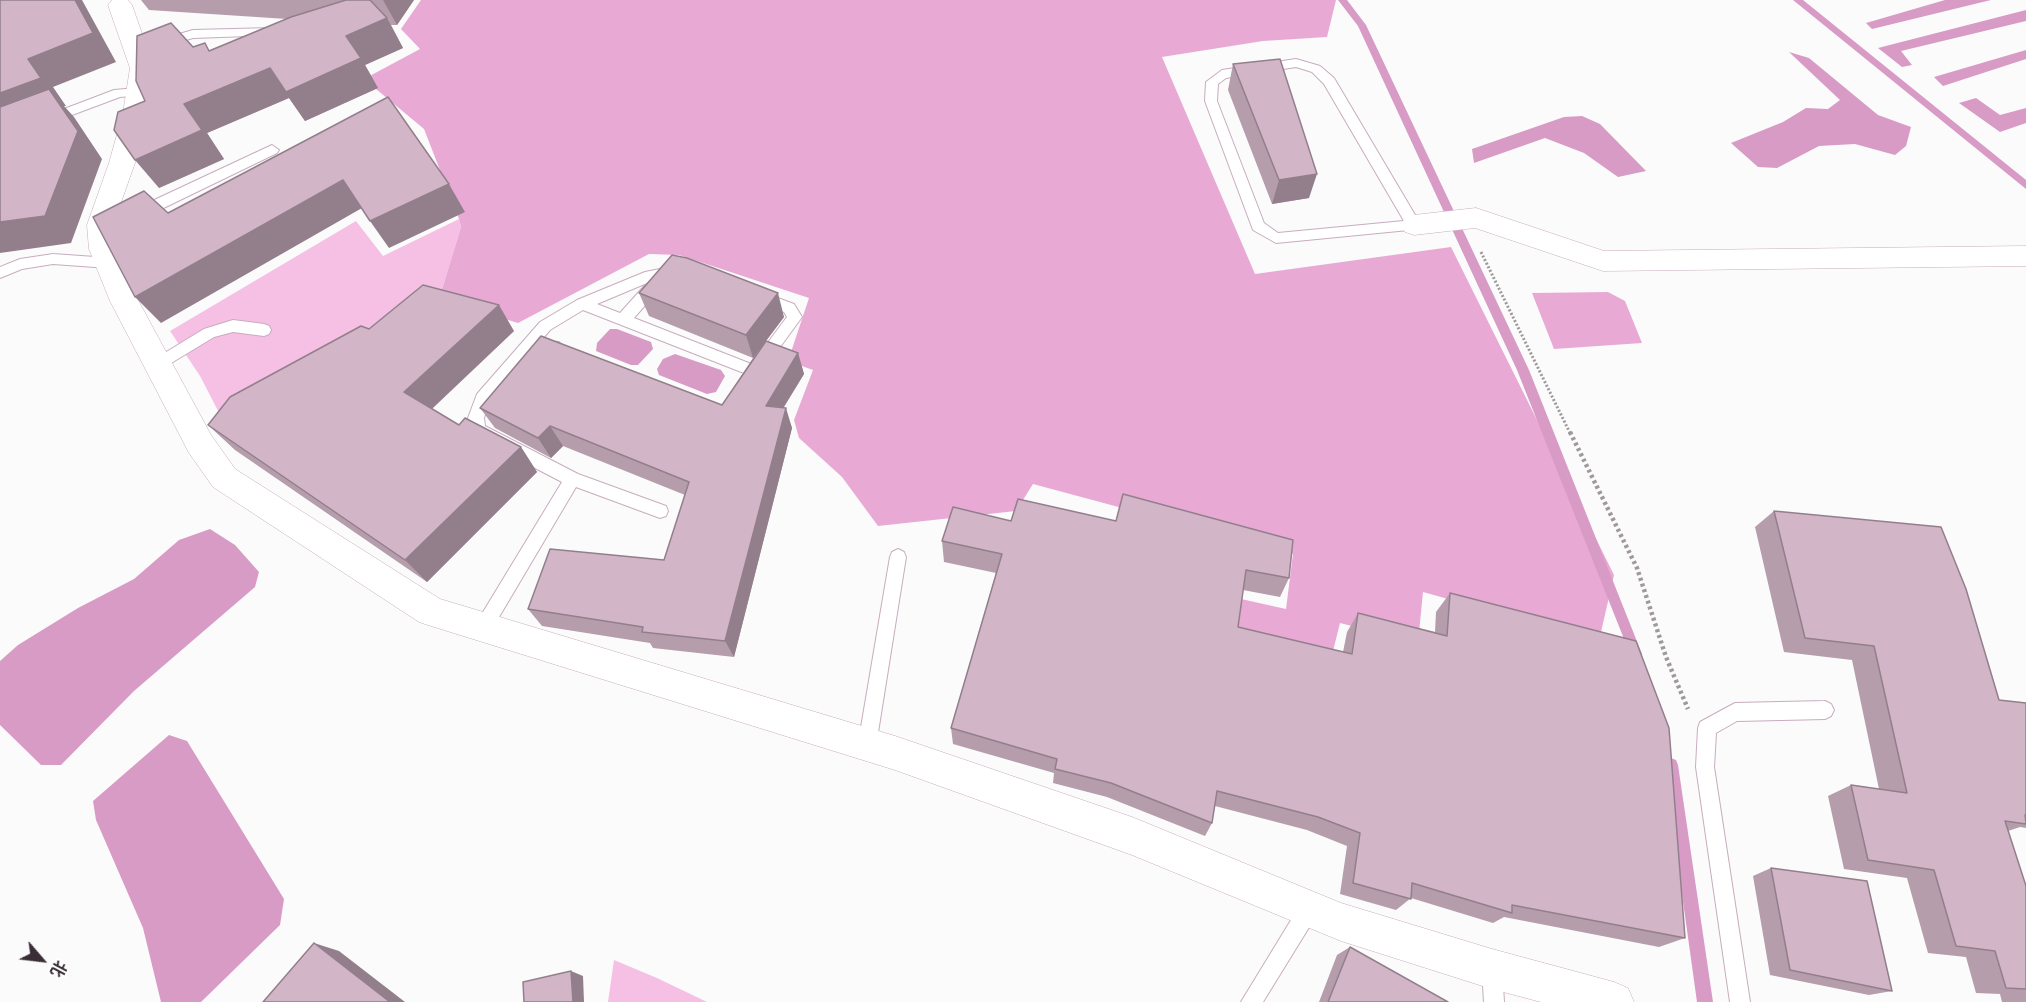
<!DOCTYPE html>
<meta charset="utf-8">
<style>
body{margin:0}
#map{position:relative;width:2026px;height:1002px;overflow:hidden;background:#fbfbfb;font-family:"Roboto Condensed","Noto Sans SC",sans-serif}
canvas{display:block}
.north{position:absolute;left:12px;top:930px;width:60px;height:60px;-webkit-text-stroke:4px #fff;paint-order:stroke;rotate:118deg;font-size:16px;font-weight:700;line-height:24px;text-align:center;color:#392e35}
.north::after{content:'';display:block;margin:auto;width:21px;height:27px;background:#392e35;clip-path:polygon(50% 0,100% 100%,50% 72%,0 100%)}
</style>
<div id="map">
<canvas width="2026" height="1002"></canvas>
<div class="north">北</div>
</div>
<script>
const c = document.querySelector('canvas').getContext('2d');
c.lineJoin = 'round';
function fillPath(path, color) {
  c.fillStyle = color;
  c.fill(path, 'evenodd');
}
function poly(rows) {
  const path = new Path2D();
  for (const r of rows) {
    path.moveTo(r[0], r[1]);
    for (let i = 2; i < r.length; i += 2) path.lineTo(r[i], r[i + 1]);
  }
  return path;
}
function trace(path, color, width, dash) {
  c.strokeStyle = color;
  c.lineWidth = width;
  c.lineCap = dash ? 'butt' : 'round';
  c.setLineDash(dash || []);
  c.stroke(path);
}
const green = poly([
 [459,219,461,227,439,299,229,432,200,376,170,331,356,221,383,256],
 [614,960,657,978,707,1002,608,1002]
]);
const forest = poly([
 [421,0,1336,0,1327,37,1263,41,1162,57,1255,274,1451,247,1614,575,1599,641,1423,592,1418,643,1340,623,1330,663,1237,637,1241,599,1286,609,1293,554,1033,484,1016,511,878,526,842,477,799,438,794,420,813,370,788,361,809,298,679,255,649,254,518,323,439,299,461,227,459,219,424,129,364,79,420,49,401,29],
 [1608,292,1625,301,1642,343,1554,349,1532,293]
]);
const water = poly([
 [1945,0,1991,0,1872,29,1866,23],
 [2026,10,2026,21,1901,51,1912,65,1902,67,1878,48],
 [2026,50,2026,59,1943,86,1934,77],
 [1789,52,1809,58,1878,115,1911,127,1906,146,1895,155,1855,144,1819,146,1777,168,1758,167,1731,143,1783,122,1806,108,1828,109,1840,100],
 [1976,98,2000,115,2026,108,2026,123,2000,132,1959,103],
 [1582,116,1600,124,1646,171,1618,177,1584,153,1545,138,1474,163,1472,149,1564,117],
 [610,329,617,329,651,342,653,349,638,365,631,365,596,351,597,343],
 [675,354,721,370,725,376,716,392,707,394,659,375,657,369,663,359],
 [210,529,235,545,259,572,255,587,134,691,61,765,41,765,0,725,0,661,18,645,78,608,134,579,179,540],
 [169,735,187,741,284,899,280,925,201,1002,161,1002,143,928,96,820,93,801]
]);
const stream = poly([
 [1338,0,1347,0,1366,25,1529,370,1642,654,1641,658,1636,660,1631,658,1630,654,1517,370,1358,26,1338,0],
 [1793,0,1803,0,2026,180,2026,189,1793,0],
 [1671,758,1676,760,1678,765,1713,1002,1697,1002,1664,765,1666,760,1671,758]
]);
const pathFar1 = poly([
 [1481,252,1570,433]
]);
const path = poly([
 [1570,432,1637,568,1666,657,1688,709]
]);
const lane = poly([
 [273,28,279,32,277,35,193,38,162,47,156,43,158,40,193,30,273,28],
 [1296,59,1320,66,1334,78,1421,225,1419,229,1276,243,1253,230,1205,101,1206,82,1222,70,1296,59],
 [1296,67,1312,72,1324,84,1404,221,1278,233,1264,223,1217,101,1218,84,1226,78,1296,67],
 [138,88,143,89,144,92,143,95,120,97,48,124,41,120,43,117,114,90,138,88],
 [272,145,279,150,277,153,145,217,135,217,133,213,135,209,272,145],
 [53,254,109,258,116,263,109,268,53,264,22,269,0,278,0,267,20,259,53,254],
 [675,266,680,267,682,271,680,275,661,279,663,283,661,287,634,318,759,367,762,371,759,375,749,375,583,310,550,330,541,341,559,342,562,346,559,350,531,353,490,401,484,418,485,426,578,474,666,506,668,511,666,516,660,518,576,487,489,634,483,636,477,634,474,628,477,622,562,482,472,435,468,418,477,394,540,322,577,300,645,272,675,266],
 [647,283,620,313,597,304,647,283],
 [759,291,794,304,802,317,767,365,762,367,757,365,754,361,787,317,784,312,754,301,752,297,754,293,759,291],
 [233,320,264,324,269,326,271,330,269,334,264,336,233,332,214,337,163,368,153,368,150,364,153,360,204,329,233,320],
 [898,549,904,552,906,557,876,745,874,751,867,754,860,751,858,745,890,557,892,552,898,549],
 [1825,701,1831,704,1834,710,1831,716,1825,719,1737,721,1716,733,1714,767,1750,1002,1730,1002,1696,767,1698,728,1700,722,1735,703,1825,701],
 [1309,899,1316,902,1319,909,1316,916,1263,1002,1241,1002,1302,902,1309,899],
 [1492,959,1499,962,1502,969,1504,1002,1484,1002,1482,969,1485,962,1492,959]
]);
const street = poly([
 [112,0,128,0,132,5,154,68,147,113,135,163,113,225,117,249,138,300,211,435,235,469,440,599,895,736,1132,817,1341,903,1492,949,1614,982,1628,988,1634,1002,1541,1002,1492,989,1341,941,1132,855,895,770,431,626,419,622,213,487,189,453,110,301,89,249,87,225,109,163,123,113,130,68,108,5,112,0],
 [1476,208,1604,251,2026,246,2026,266,1603,271,1475,228,1414,235,1405,232,1401,225,1405,218,1414,215,1476,208]
]);
const wall = poly([
 [141,0,414,0,397,25,391,25,403,48,365,65,378,88,305,121,289,98,207,133,224,159,159,188,145,101,210,50,287,19,149,10],
 [1233,64,1309,198,1272,204,1228,90],
 [639,293,784,317,766,341,798,353,804,374,784,407,792,428,734,657,653,648,650,643,542,626,528,609,664,560,685,495,563,446,551,458,495,428,480,408,722,405,753,358,649,316],
 [369,329,514,331,432,409,459,425,521,447,537,472,427,582,235,450,208,425],
 [1774,511,1999,700,2026,703,2026,828,2020,827,2008,831,2026,886,2026,1002,2002,1002,2000,994,1976,993,1966,957,1928,953,1907,878,1844,869,1828,796,1851,785,1879,789,1852,660,1784,652,1755,527],
 [1011,521,1289,578,1280,597,1243,590,1238,627,1343,652,1347,632,1358,613,1435,632,1436,612,1450,593,1685,938,1659,947,1504,917,1493,923,1411,898,1396,910,1340,894,1347,846,1307,830,1215,806,1212,823,1205,836,1107,797,1053,783,1054,773,953,744,951,728,996,573,944,562,942,541],
 [1771,868,1892,991,1869,995,1770,975,1753,876],
 [1350,947,1448,1002,1319,1002,1337,955]
]);
const shadedWall = poly([
 [75,0,82,0,116,62,53,87,66,106,64,106,74,117,102,159,71,243,0,253,0,93],
 [383,0,414,0,397,25],
 [387,18,403,48,365,65,378,88,305,121,289,98,207,133,224,159,159,188,135,160,184,104],
 [1317,174,1309,198,1272,204,1279,180],
 [343,180,362,208,161,323,135,297],
 [449,184,465,212,389,248,370,221],
 [778,293,784,317,753,358,746,335],
 [499,305,514,331,423,417,404,392],
 [798,353,804,374,772,426,766,406],
 [786,408,792,428,734,657,725,641],
 [550,426,563,446,551,458,538,438],
 [521,447,537,472,427,582,405,560],
 [314,943,339,951,405,1002,390,1002],
 [571,971,583,976,584,1002,573,1002]
]);
const building = poly([
 [0,0,75,0,93,33,28,59,41,78,0,93,0,0],
 [346,0,370,0,387,18,346,36,361,58,286,92,270,68,184,104,202,130,135,160,114,130,118,112,145,101,136,81,137,36,171,23,193,47,205,43,209,51,291,17,346,0],
 [1280,59,1317,174,1279,180,1233,64,1280,59],
 [49,89,78,131,45,216,0,222,0,107,49,89],
 [388,97,449,184,370,221,343,180,135,297,93,217,144,191,168,213,388,97],
 [672,255,687,258,778,293,746,335,639,293,672,255],
 [423,285,499,305,404,392,459,425,465,418,521,447,405,560,208,425,230,397,361,326,369,329,423,285],
 [541,336,722,405,766,341,798,353,766,406,786,408,725,641,642,632,643,627,528,609,550,549,664,560,689,482,550,426,538,438,480,408,541,336],
 [1123,494,1293,540,1289,578,1246,570,1238,627,1352,654,1358,613,1447,636,1450,593,1636,641,1669,728,1685,938,1512,905,1512,913,1412,883,1411,899,1353,883,1360,833,1318,817,1217,791,1212,823,1111,783,1055,769,1057,759,951,728,1002,554,942,541,953,507,1011,521,1018,499,1116,521,1123,494],
 [1774,511,1941,527,1966,589,1999,700,2026,703,2026,815,2025,815,2026,824,2005,821,2026,886,2026,989,2006,988,1995,951,1956,946,1934,870,1868,860,1851,785,1907,793,1874,646,1805,638,1774,511],
 [1771,868,1867,881,1892,991,1790,970,1771,868],
 [314,943,390,1002,263,1002,314,943],
 [1350,947,1448,1002,1328,1002,1350,947],
 [571,971,573,1002,524,1002,523,982,571,971]
]);
fillPath(green, '#f5c0e4');
fillPath(forest, '#e8aad5');
fillPath(water, '#d89bc5');
fillPath(stream, '#d89bc5');
trace(lane, '#c8acbf', 2);
trace(street, '#c8acbf', 1);
trace(pathFar1, '#9f999d', 3, [2, 2]);
trace(path, '#9f999d', 4.5, [3, 3]);
fillPath(lane, '#fff');
fillPath(street, '#fff');
fillPath(wall, '#b59dac');
fillPath(shadedWall, '#937f8c');
fillPath(building, '#d2b6c8');
trace(building, '#937f8c', 1.5);
</script>
